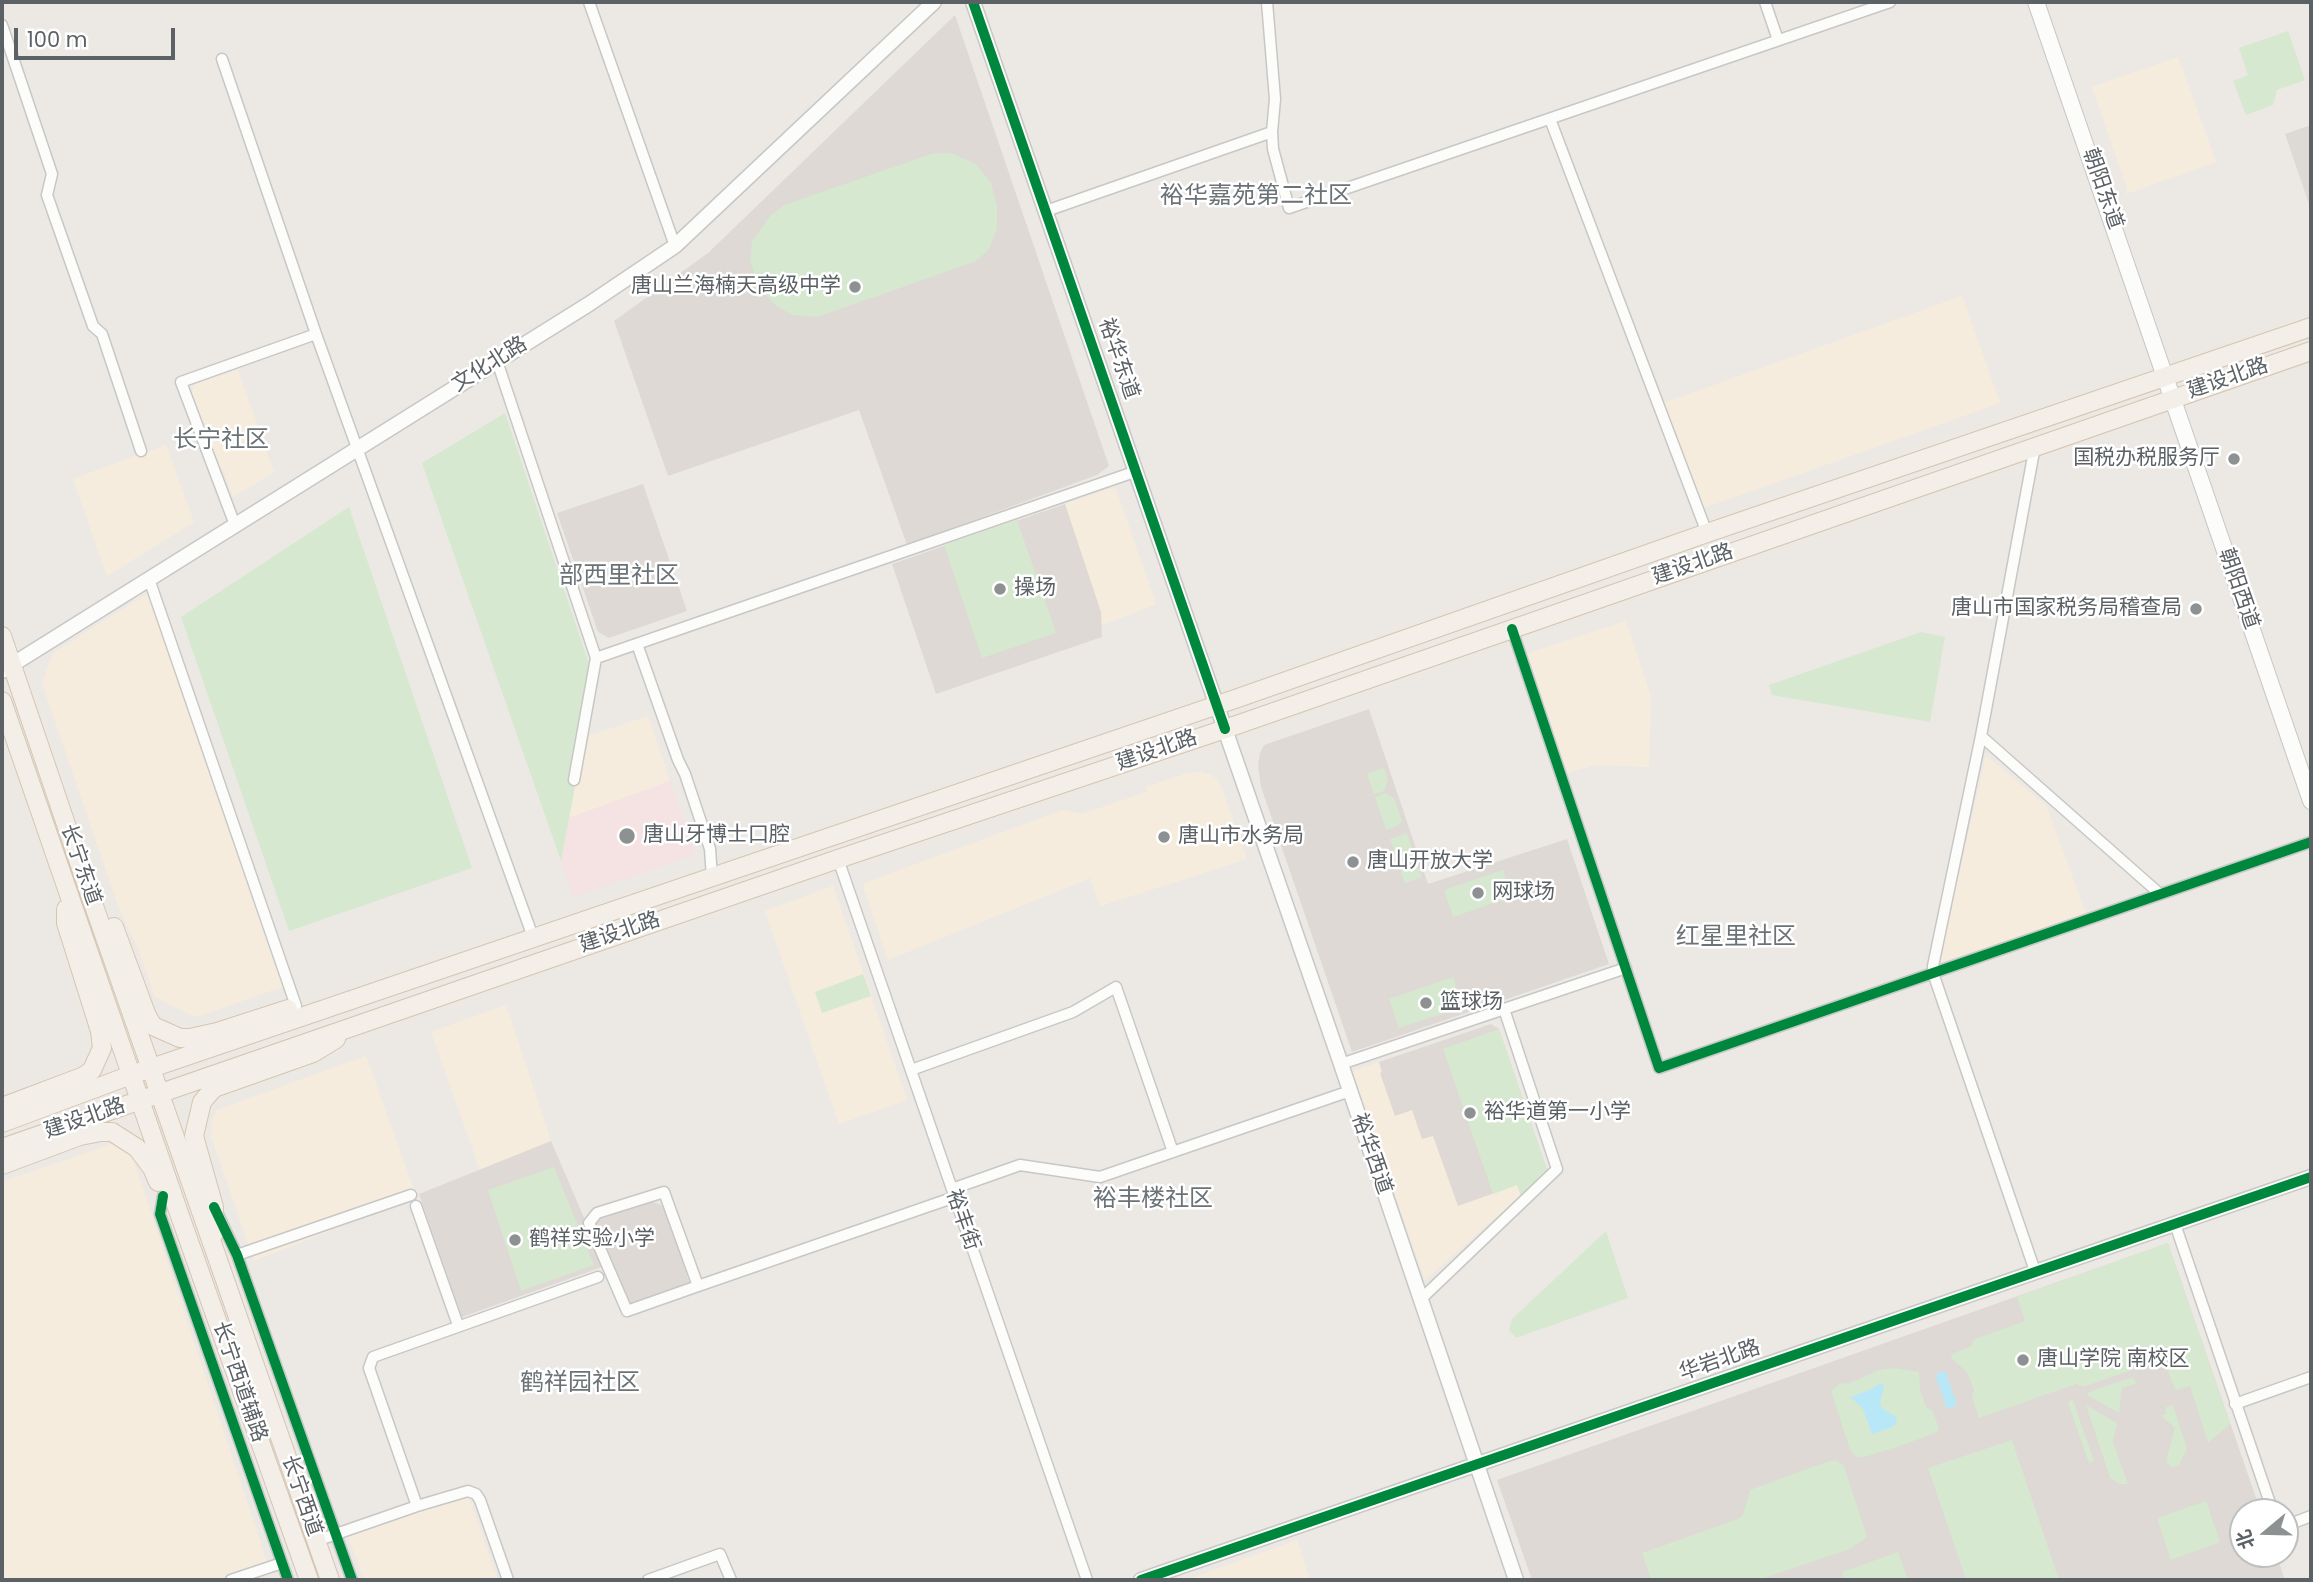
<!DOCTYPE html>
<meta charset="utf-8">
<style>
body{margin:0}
#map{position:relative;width:2313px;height:1582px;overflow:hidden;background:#ece9e5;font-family:Poppins,"Noto Sans SC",sans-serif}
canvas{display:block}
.frame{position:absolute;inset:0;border:4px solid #5b6165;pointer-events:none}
.north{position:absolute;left:2229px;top:1498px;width:70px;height:70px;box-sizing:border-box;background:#fff;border:2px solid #bdc0c1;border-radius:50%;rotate:251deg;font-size:19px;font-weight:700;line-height:28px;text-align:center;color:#5b6165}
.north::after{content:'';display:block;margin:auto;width:24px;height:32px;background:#8e9192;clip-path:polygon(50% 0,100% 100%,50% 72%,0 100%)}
.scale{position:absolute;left:14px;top:28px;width:161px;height:32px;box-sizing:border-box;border:4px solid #5b6165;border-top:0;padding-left:9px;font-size:21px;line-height:24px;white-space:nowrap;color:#5b6165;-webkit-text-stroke:5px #fff;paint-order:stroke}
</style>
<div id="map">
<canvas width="2313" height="1582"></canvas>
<div class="frame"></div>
<div class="north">北</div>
<div class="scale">100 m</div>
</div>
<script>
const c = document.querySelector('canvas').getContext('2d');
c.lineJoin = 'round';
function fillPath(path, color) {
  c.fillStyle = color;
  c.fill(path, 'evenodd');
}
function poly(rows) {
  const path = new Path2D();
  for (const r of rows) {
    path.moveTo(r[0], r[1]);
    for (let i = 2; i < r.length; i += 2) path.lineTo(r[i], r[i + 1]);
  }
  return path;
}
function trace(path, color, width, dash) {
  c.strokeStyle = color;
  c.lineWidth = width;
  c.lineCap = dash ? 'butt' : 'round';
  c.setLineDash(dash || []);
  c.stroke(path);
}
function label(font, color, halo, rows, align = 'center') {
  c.font = font + ' Poppins,"Noto Sans SC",sans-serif';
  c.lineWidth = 5;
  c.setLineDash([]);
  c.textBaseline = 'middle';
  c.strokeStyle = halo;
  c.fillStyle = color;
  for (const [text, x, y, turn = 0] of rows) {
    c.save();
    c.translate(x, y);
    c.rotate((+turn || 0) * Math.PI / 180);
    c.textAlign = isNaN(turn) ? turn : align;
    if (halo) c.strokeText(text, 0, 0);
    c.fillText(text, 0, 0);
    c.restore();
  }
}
const commercial = poly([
 [2178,57,2216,162,2126,194,2127,188,2092,87],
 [1962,296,2000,403,1698,510,1661,404],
 [238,370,274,472,233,497,224,471,214,459,190,394,196,384],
 [166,445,194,522,107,576,73,479],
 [1115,487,1156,604,1102,625,1101,612,1065,504],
 [153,590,290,986,273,990,196,1017,155,997,139,951,119,908,42,683,53,653],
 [1626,621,1651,697,1649,767,1595,765,1566,773,1526,654],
 [648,716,670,781,569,818,585,737],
 [1986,756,2046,805,2086,914,1939,963],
 [1202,772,1213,776,1220,783,1247,859,1100,906,1090,878,888,960,863,886,867,882,1063,810,1082,814,1147,792,1146,787,1188,773],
 [833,886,907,1100,839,1124,765,911],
 [506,1005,551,1141,480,1170,431,1032],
 [366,1056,416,1196,254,1261,211,1136,211,1122,217,1110],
 [1379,1062,1395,1116,1412,1110,1433,1135,1517,1185,1521,1195,1425,1280,1352,1072],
 [112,1144,127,1152,133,1159,271,1574,252,1580,2,1580,2,1182],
 [459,1495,468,1496,498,1580,364,1580,348,1536],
 [1297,1540,1310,1580,1186,1580]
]);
const industrial = poly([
 [2311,125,2311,210,2285,134]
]);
const education = poly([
 [955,15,1109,466,1097,475,907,545,859,410,668,476,614,321,708,253],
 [643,484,687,611,609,638,598,632,557,513],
 [1065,504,1101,612,1102,637,936,694,892,564],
 [1369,709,1428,884,1567,839,1609,964,1352,1052,1261,787,1258,765,1260,753,1264,745],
 [1491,1024,1499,1029,1547,1170,1521,1195,1517,1185,1458,1206,1433,1136,1422,1139,1412,1110,1395,1116,1380,1073,1382,1072,1379,1062],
 [551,1141,605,1266,462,1317,419,1194],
 [653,1202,661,1205,666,1210,690,1285,627,1306,595,1219,644,1203],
 [2168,1243,2261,1512,2243,1512,2243,1554,2276,1554,2285,1580,1532,1580,1497,1480]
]);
const medical = poly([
 [670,781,695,854,574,897,561,861,569,818]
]);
const green = poly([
 [2288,31,2305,80,2277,90,2273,105,2246,115,2233,81,2248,75,2239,48],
 [934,153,951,153,976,164,991,183,997,206,997,229,988,251,974,262,817,317,792,315,774,304,759,287,750,260,752,241,770,216,784,205],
 [505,413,591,670,576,781,561,861,422,463],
 [349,507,472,868,289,931,181,617],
 [1017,520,1056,633,982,658,944,545],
 [1921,632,1945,637,1930,722,1772,695,1769,685],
 [1384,768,1388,781,1384,791,1374,794,1367,774],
 [1385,793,1394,798,1402,821,1397,826,1386,830,1375,797],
 [1407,833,1412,848,1408,857,1397,860,1390,839],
 [1408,861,1417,864,1422,877,1405,883,1398,864],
 [1503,870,1512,897,1453,917,1444,890],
 [863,974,871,996,822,1013,815,992],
 [1453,977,1463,1007,1399,1028,1389,999],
 [1499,1029,1547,1170,1521,1195,1517,1185,1493,1194,1443,1049],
 [554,1167,594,1265,521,1291,488,1190],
 [1606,1231,1628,1298,1516,1338,1509,1330,1512,1319],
 [2168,1243,2230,1424,2208,1443,2190,1386,2178,1390,2175,1389,2163,1359,2083,1387,2076,1384,1979,1418,1972,1397,1974,1390,1967,1372,1952,1359,1951,1354,1970,1347,1975,1339,2025,1321,2017,1297],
 [1894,1368,1919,1372,1920,1389,1926,1407,1933,1411,1939,1429,1937,1432,1903,1445,1864,1457,1857,1457,1850,1450,1831,1391,1840,1383,1848,1384,1879,1370],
 [2133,1377,2137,1383,2122,1388,2119,1413,2087,1395,2089,1392],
 [2071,1400,2073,1400,2094,1461,2089,1463,2068,1403],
 [2086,1405,2117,1423,2113,1442,2128,1484,2120,1484,2110,1478],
 [2173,1405,2187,1449,2179,1465,2172,1468,2167,1462,2167,1457,2175,1428,2160,1415,2165,1415,2166,1407],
 [2012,1440,2059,1580,1966,1580,1928,1468],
 [1829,1461,1837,1461,1844,1466,1867,1537,1850,1549,1758,1580,1651,1580,1642,1553,1738,1519,1743,1515,1750,1490],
 [2206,1501,2220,1542,2171,1560,2157,1518],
 [1898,1552,1908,1580,1845,1580,1842,1572]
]);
const water = poly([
 [1944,1371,1946,1373,1957,1405,1947,1409,1936,1377,1938,1373],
 [1880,1384,1883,1384,1884,1386,1880,1403,1882,1408,1896,1417,1897,1422,1892,1427,1872,1434,1863,1409,1851,1397,1872,1389]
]);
const minor = poly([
 [589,2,675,246],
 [1267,2,1275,99,1272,132,1273,149,1289,208,1890,2],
 [1765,2,1778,40],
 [2,25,52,174,47,195,93,326,102,334,141,451],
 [222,59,316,334,533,937],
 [1550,119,1707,533],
 [1046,211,1272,132],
 [497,361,596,658,1137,471],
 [2035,446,1981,736,1933,966,1933,973,2035,1271],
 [235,525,181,382,316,334],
 [149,579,296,1006],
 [1512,629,1659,1068,2311,842],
 [637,644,678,760,685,774,710,849,712,877],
 [1981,736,2160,894],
 [574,780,596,658],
 [838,859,1087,1580],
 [1341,1064,1626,968],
 [911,1070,1073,1012,1116,987,1173,1152],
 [952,1189,1020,1165,1100,1177,1350,1091],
 [163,1196,160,1214,288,1580],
 [416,1206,458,1325],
 [217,1212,237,1255,352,1580],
 [2175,1224,2273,1512],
 [237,1255,411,1195],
 [698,1286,664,1192,597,1213,589,1223,627,1311,698,1286,955,1197],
 [1420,1300,1557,1169,1504,1009],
 [2235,1404,2311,1377],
 [417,1506,369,1368,373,1357,598,1277],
 [2285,1526,2311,1516],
 [316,1541,417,1506,468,1491,476,1494,480,1500,508,1580],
 [231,1580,282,1563],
 [648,1580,720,1554,731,1580]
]);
const tertiary = poly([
 [973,2,1341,1064,1516,1580],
 [2,671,589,304,675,246,934,2],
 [1141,1580,2311,1177]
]);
const secondary = poly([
 [2036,2,2311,801]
]);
const primary = poly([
 [2,636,86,883,330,1580],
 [2,701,180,1216,309,1580],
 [114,927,147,1016,153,1026,180,1038,190,1038,217,1032,288,1009],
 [2,1107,84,1076,92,1070,102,1048,100,1031,66,923,66,909],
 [2,1123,131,1075,1238,698,1707,533,2311,327],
 [2,1148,838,859,1225,729,2311,351],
 [2,1165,80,1136,101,1132,112,1132,137,1148,152,1168,158,1182],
 [214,1234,214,1207,194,1136,202,1102,214,1088,313,1053,336,1039]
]);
const cycleway = poly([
 [973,2,1225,729],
 [1512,629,1659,1068,2311,842],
 [163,1196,160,1214,288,1580],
 [214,1207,237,1255,352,1580],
 [1141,1580,2311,1177]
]);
const markers = [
 [855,287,7,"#8e9192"],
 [2234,459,7,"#8e9192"],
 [1000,589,7,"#8e9192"],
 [2196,609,7,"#8e9192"],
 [627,836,9,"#8e9192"],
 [1164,837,7,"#8e9192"],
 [1353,862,7,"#8e9192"],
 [1478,893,7,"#8e9192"],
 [1426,1003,7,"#8e9192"],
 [1470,1113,7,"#8e9192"],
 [515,1240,7,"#8e9192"],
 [2023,1360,7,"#8e9192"]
];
const streetNames = [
 ["朝阳东道",2102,189,71],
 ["裕华东道",1118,359,71],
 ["文化北路",490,365,-32],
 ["建设北路",2228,379,-19],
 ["建设北路",1693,565,-19],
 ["朝阳西道",2238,589,71],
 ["建设北路",1157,751,-19],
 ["长宁东道",80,865,71],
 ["建设北路",620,933,-19],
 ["建设北路",85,1119,-19],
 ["裕华西道",1371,1154,71],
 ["裕丰街",962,1220,71],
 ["华岩北路",1720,1361,-19],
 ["长宁西道辅路",239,1382,71],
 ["长宁西道",301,1496,71]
];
const poiNames = [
 ["唐山兰海楠天高级中学",841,287,"right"],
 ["国税办税服务厅",2220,459,"right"],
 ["操场",1014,589],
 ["唐山市国家税务局稽查局",2182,609,"right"],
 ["唐山牙博士口腔",643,836],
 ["唐山市水务局",1178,837],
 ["唐山开放大学",1367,862],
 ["网球场",1492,893],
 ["篮球场",1440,1003],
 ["裕华道第一小学",1484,1113],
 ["鹤祥实验小学",529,1240],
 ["唐山学院 南校区",2037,1360]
];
const quarterNames = [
 ["裕华嘉苑第二社区",1256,197],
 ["长宁社区",221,441],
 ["部西里社区",619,577],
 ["红星里社区",1736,938],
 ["裕丰楼社区",1153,1200],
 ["鹤祥园社区",580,1384]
];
fillPath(commercial, '#f6ecdd');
fillPath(industrial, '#dddad6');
fillPath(education, '#ded9d4');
fillPath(medical, '#f5e2e2');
fillPath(green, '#d6e8cf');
fillPath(water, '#b8e7f7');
trace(minor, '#c7c7c6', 13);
trace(tertiary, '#c7c7c6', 17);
trace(secondary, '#c7c7c7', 18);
trace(primary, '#d5c5b1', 20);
trace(minor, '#fcfcfb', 10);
trace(tertiary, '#fcfcfb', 14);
trace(secondary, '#fcfcfb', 16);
trace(primary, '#f3eee7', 18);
trace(cycleway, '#00873e', 10);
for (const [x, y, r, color] of markers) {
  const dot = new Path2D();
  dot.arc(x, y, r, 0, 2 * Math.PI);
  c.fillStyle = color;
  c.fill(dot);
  trace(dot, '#fff', 2.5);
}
label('21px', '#5b6165', '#fff', streetNames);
label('21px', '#5b6165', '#fff', poiNames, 'left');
label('24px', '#6c7377', '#fff', quarterNames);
</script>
